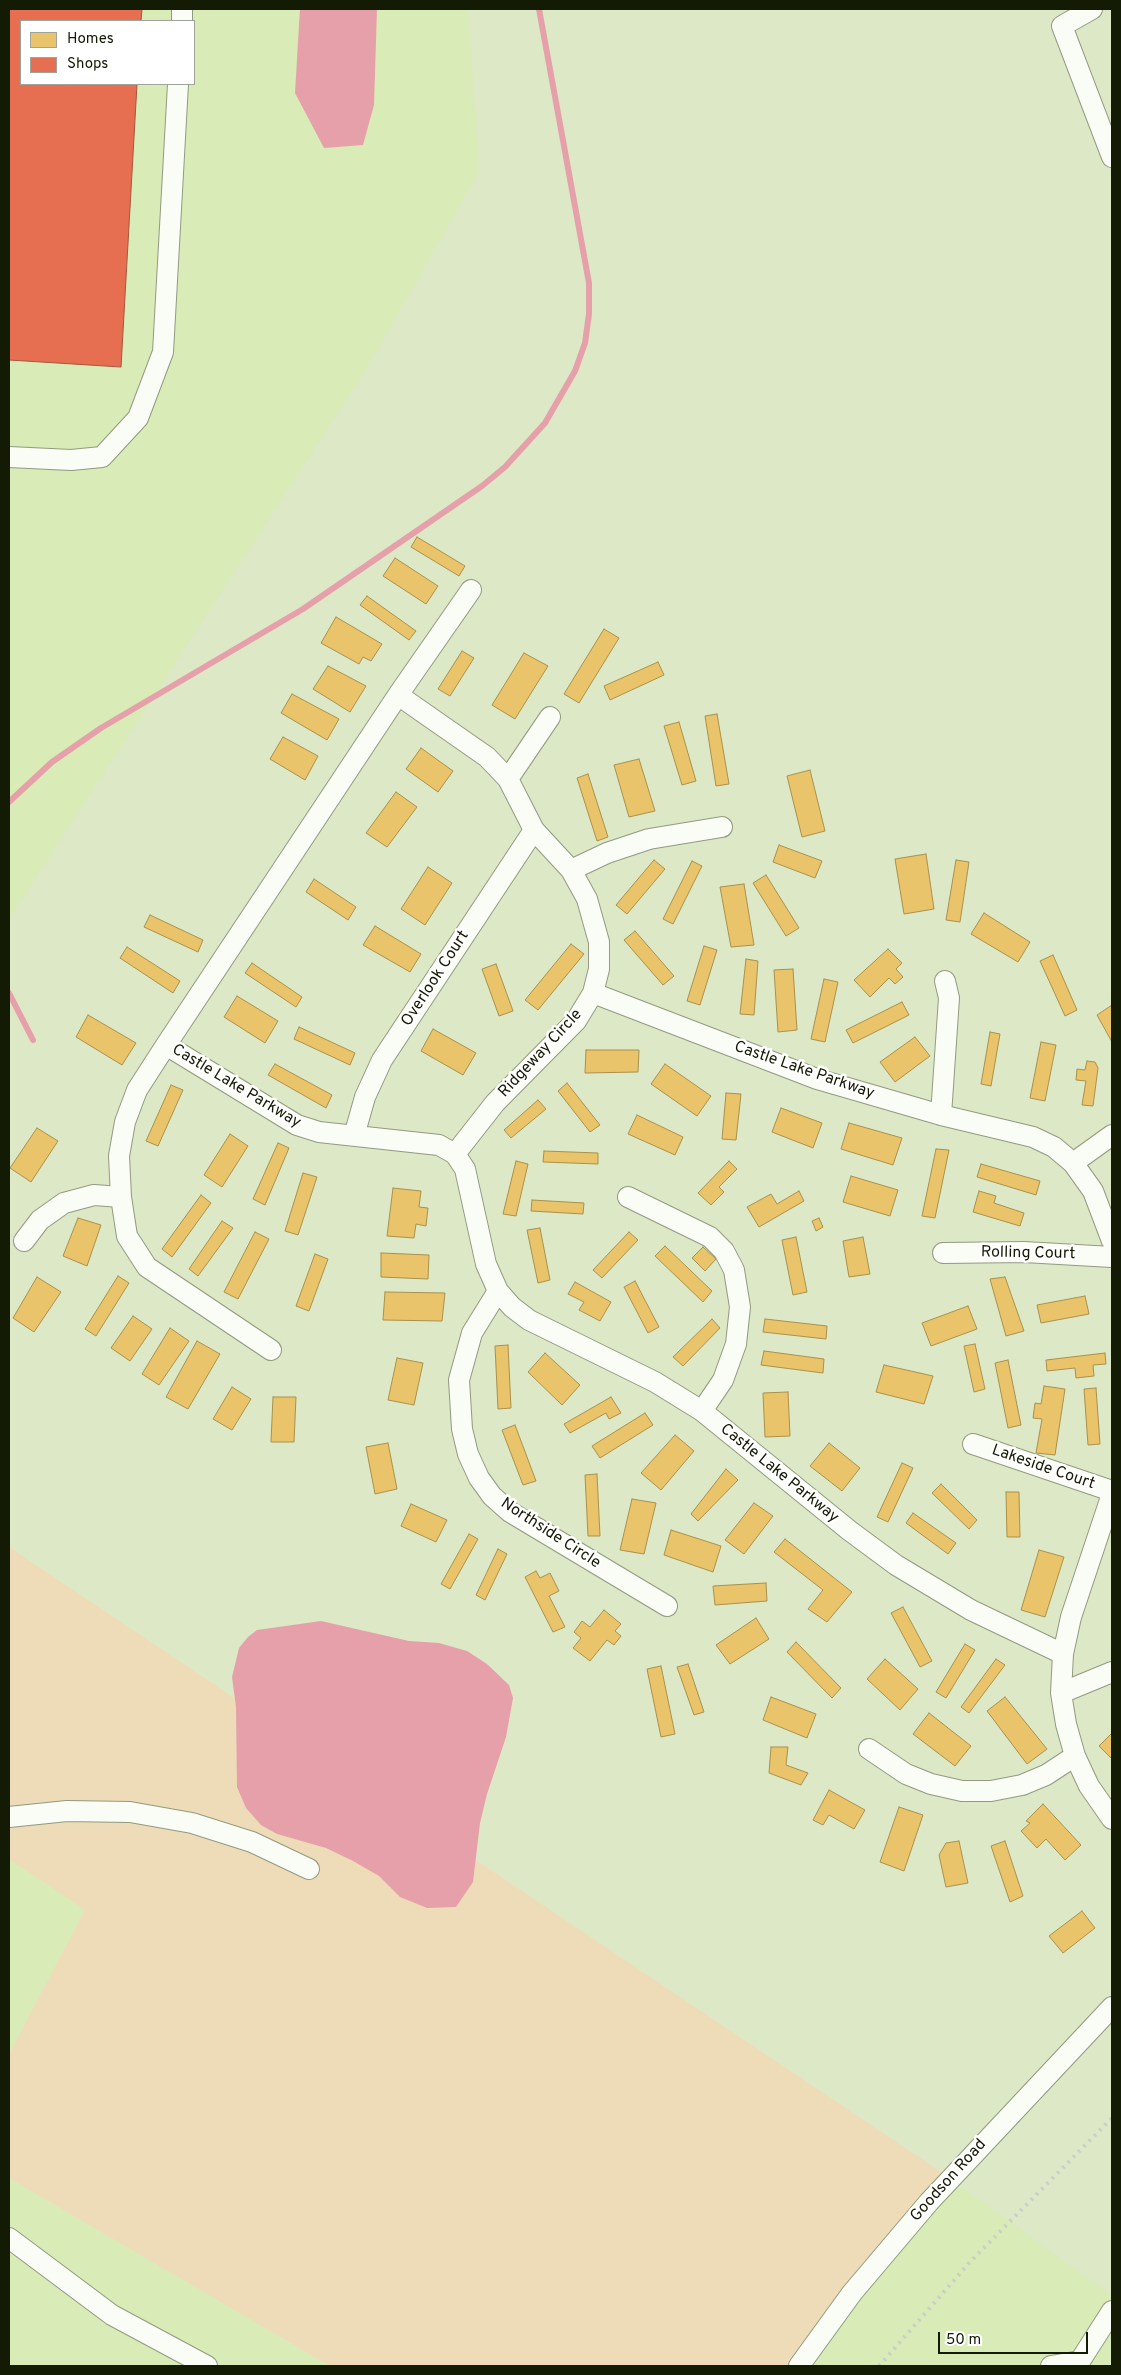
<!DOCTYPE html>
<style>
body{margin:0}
#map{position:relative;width:1121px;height:2375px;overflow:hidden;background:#dce8c6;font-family:Overpass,sans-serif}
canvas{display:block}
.frame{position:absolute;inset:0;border:10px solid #141b05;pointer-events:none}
.legend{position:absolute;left:20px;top:20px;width:175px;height:65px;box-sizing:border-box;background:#fff;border:1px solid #a1a49b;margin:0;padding:6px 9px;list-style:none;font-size:15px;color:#141b05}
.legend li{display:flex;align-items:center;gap:10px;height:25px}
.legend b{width:25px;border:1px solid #a1a49b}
.scale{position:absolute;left:938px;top:2332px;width:150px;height:22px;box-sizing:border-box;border:2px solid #141b05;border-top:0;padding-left:6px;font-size:15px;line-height:18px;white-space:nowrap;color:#141b05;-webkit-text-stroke:4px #fff;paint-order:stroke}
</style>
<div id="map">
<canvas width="1121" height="2375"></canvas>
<div class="frame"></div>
<ul class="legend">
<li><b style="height:14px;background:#e9c46a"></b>Homes</li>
<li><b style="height:14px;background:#e76f51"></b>Shops</li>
</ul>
<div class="scale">50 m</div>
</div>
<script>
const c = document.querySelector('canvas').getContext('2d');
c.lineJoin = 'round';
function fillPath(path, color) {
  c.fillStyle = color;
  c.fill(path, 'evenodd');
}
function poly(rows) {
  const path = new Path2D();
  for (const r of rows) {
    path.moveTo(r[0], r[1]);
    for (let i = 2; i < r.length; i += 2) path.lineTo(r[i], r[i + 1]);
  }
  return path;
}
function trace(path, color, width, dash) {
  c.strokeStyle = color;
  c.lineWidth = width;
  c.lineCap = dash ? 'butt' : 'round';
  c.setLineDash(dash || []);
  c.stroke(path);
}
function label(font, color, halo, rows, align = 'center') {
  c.font = font + ' Overpass,sans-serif';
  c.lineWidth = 5;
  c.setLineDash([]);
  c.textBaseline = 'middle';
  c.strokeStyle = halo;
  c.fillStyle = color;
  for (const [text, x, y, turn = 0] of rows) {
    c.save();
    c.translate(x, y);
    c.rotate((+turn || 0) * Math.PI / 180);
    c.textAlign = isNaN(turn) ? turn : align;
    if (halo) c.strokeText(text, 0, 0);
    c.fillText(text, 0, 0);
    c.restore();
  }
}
const built = poly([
 [9,9,468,9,479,172,367,368,9,919],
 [21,21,194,21,194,84,21,84],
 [9,1859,85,1910,9,2054],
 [944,2174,1112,2296,1112,2366,798,2366],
 [9,2178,330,2366,9,2366]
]);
const green = poly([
 [9,1547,944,2174,798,2366,330,2366,9,2178,9,2054,85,1910,9,1859]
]);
const water = poly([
 [300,9,377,9,374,105,363,145,324,148,295,93],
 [321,1621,409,1641,439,1643,467,1651,487,1664,509,1685,513,1698,506,1737,487,1794,480,1823,473,1882,456,1907,427,1908,400,1897,379,1876,353,1861,326,1848,277,1834,261,1825,246,1808,237,1787,236,1707,232,1677,239,1648,248,1637,257,1630]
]);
const homes = poly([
 [417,537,465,566,459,576,411,547,417,537],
 [395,558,438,586,426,604,383,576,395,558],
 [367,596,416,631,409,640,360,605,367,596],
 [336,617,382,644,371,661,363,657,359,664,321,643,336,617],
 [604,629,619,638,579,703,564,694,604,629],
 [462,651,474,658,450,696,438,689,462,651],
 [524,653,548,666,515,719,492,705,524,653],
 [658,662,664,675,610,700,604,686,658,662],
 [328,666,366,686,350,712,313,689,328,666],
 [292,694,339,719,327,740,281,713,292,694],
 [717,714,729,784,716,786,705,716,717,714],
 [679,722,696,781,682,785,664,726,679,722],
 [283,737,318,756,305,780,270,759,283,737],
 [421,748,453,771,438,792,406,769,421,748],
 [639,759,655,811,629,817,614,765,639,759],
 [810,770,825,831,802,837,787,776,810,770],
 [588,774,608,837,597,841,577,778,588,774],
 [396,792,417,807,387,847,366,833,396,792],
 [779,845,822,861,815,878,773,862,779,845],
 [926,854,934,909,904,914,895,859,926,854],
 [654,860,665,869,627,914,616,905,654,860],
 [956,860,969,862,960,922,946,920,956,860],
 [692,861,702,866,673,924,663,919,692,861],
 [428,867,452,883,425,925,401,909,428,867],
 [766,875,799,928,786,936,753,883,766,875],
 [314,879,356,907,348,920,306,892,314,879],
 [744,884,754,945,731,947,720,887,744,884],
 [984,913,1030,942,1018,962,971,934,984,913],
 [150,915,203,940,198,952,144,927,150,915],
 [375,926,421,954,410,972,363,945,375,926],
 [635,931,674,976,663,985,624,940,635,931],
 [571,944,584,954,538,1010,525,1000,571,944],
 [704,946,717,950,700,1005,687,1001,704,946],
 [127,947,180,981,173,993,120,958,127,947],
 [888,949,902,963,896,969,903,977,895,984,889,978,870,997,854,980,888,949],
 [1053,955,1077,1010,1065,1016,1040,961,1053,955],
 [746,959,758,961,754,1015,740,1014,746,959],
 [252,963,302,997,296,1007,245,973,252,963],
 [496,964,513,1011,499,1016,482,969,496,964],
 [793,969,797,1030,778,1032,774,970,793,969],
 [824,979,838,982,825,1042,811,1039,824,979],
 [237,996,278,1021,265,1043,224,1017,237,996],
 [902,1002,909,1015,853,1043,846,1030,902,1002],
 [1112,1005,1112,1042,1097,1015,1112,1005],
 [88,1015,136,1043,122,1065,76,1037,88,1015],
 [299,1027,355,1053,350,1065,294,1039,299,1027],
 [433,1029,476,1053,463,1075,421,1051,433,1029],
 [990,1032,1000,1034,991,1086,981,1084,990,1032],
 [915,1037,930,1056,895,1082,880,1062,915,1037],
 [1041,1042,1056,1045,1045,1101,1030,1098,1041,1042],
 [586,1050,639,1050,638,1072,585,1073,586,1050],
 [1087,1061,1095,1062,1098,1068,1093,1106,1082,1105,1086,1081,1076,1080,1077,1069,1085,1070,1087,1061],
 [275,1064,332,1095,326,1108,268,1075,275,1064],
 [665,1064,711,1096,697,1116,651,1084,665,1064],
 [567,1083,600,1125,590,1132,558,1091,567,1083],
 [171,1085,183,1090,158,1146,146,1141,171,1085],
 [726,1093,741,1094,736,1140,722,1139,726,1093],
 [538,1100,546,1109,511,1138,504,1130,538,1100],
 [781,1108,822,1123,813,1148,772,1132,781,1108],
 [637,1115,683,1137,675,1155,628,1134,637,1115],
 [849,1123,902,1138,893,1165,841,1149,849,1123],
 [37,1128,58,1141,31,1182,10,1168,37,1128],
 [230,1134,248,1146,222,1187,204,1175,230,1134],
 [278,1143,289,1148,265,1205,253,1199,278,1143],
 [936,1149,949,1150,935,1218,922,1216,936,1149],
 [544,1151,598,1153,598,1164,543,1162,544,1151],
 [516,1161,528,1164,516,1216,503,1214,516,1161],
 [729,1161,737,1169,719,1187,724,1192,711,1205,698,1193,729,1161],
 [981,1164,1040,1181,1036,1195,977,1177,981,1164],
 [303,1173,317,1177,298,1235,285,1231,303,1173],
 [851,1176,898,1190,890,1216,843,1202,851,1176],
 [393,1188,421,1191,419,1207,428,1208,426,1226,416,1224,414,1238,387,1236,393,1188],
 [799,1191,804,1201,759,1227,747,1207,771,1194,777,1204,799,1191],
 [979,1191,996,1196,994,1203,1024,1213,1020,1226,973,1212,979,1191],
 [201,1195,211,1203,172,1257,162,1249,201,1195],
 [532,1200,584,1203,583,1214,531,1211,532,1200],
 [78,1218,101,1225,87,1266,63,1256,78,1218],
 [819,1218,823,1227,816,1231,812,1221,819,1218],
 [222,1221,233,1228,198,1276,189,1269,222,1221],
 [540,1228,550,1280,538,1283,527,1230,540,1228],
 [255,1232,269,1239,238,1299,224,1292,255,1232],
 [629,1232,638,1240,602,1278,593,1270,629,1232],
 [796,1237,807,1292,793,1295,782,1240,796,1237],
 [863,1237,870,1274,849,1277,843,1241,863,1237],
 [665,1246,712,1291,703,1302,655,1256,665,1246],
 [703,1247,716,1259,705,1271,692,1258,703,1247],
 [381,1253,429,1255,428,1279,381,1277,381,1253],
 [315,1254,328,1259,309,1311,296,1306,315,1254],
 [118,1276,129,1283,96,1336,85,1329,118,1276],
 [37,1277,61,1292,34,1332,13,1318,37,1277],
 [1005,1277,1024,1331,1006,1336,990,1279,1005,1277],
 [635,1281,659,1327,648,1333,624,1287,635,1281],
 [575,1282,611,1302,600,1321,579,1310,584,1302,568,1294,575,1282],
 [385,1292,445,1293,442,1321,383,1320,385,1292],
 [1085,1296,1089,1314,1041,1323,1037,1305,1085,1296],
 [968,1306,977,1329,931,1346,922,1323,968,1306],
 [133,1316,152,1329,130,1361,111,1348,133,1316],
 [712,1319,720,1328,683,1366,673,1357,712,1319],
 [765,1319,827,1326,826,1339,763,1332,765,1319],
 [170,1328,189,1341,159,1385,142,1374,170,1328],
 [197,1341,220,1354,188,1409,166,1397,197,1341],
 [975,1344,985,1389,974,1392,964,1346,975,1344],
 [508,1345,511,1408,498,1409,495,1346,508,1345],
 [764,1351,824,1359,823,1373,761,1365,764,1351],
 [545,1353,580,1385,562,1405,528,1372,545,1353],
 [1105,1353,1106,1364,1093,1365,1094,1376,1076,1378,1075,1368,1047,1371,1046,1360,1105,1353],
 [397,1358,423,1363,414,1405,388,1400,397,1358],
 [1008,1360,1021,1425,1008,1428,995,1363,1008,1360],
 [884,1365,933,1376,924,1404,876,1392,884,1365],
 [1044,1386,1065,1389,1055,1455,1036,1453,1042,1419,1033,1418,1035,1403,1041,1404,1044,1386],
 [232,1387,251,1399,232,1430,213,1419,232,1387],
 [1096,1388,1100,1444,1088,1445,1084,1389,1096,1388],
 [788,1392,790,1436,765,1437,763,1393,788,1392],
 [273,1397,296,1397,294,1442,271,1442,273,1397],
 [611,1397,621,1413,609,1419,606,1413,570,1433,564,1424,611,1397],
 [645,1413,653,1425,600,1458,592,1446,645,1413],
 [515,1425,536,1481,523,1485,502,1430,515,1425],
 [675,1435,694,1451,661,1490,641,1473,675,1435],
 [388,1443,397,1489,375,1494,366,1447,388,1443],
 [829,1443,860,1468,842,1491,810,1466,829,1443],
 [902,1463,913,1468,888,1522,877,1517,902,1463],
 [726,1469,738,1480,698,1521,691,1514,726,1469],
 [597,1474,600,1536,588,1536,585,1475,597,1474],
 [941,1484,977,1520,969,1529,932,1493,941,1484],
 [1006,1492,1019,1492,1020,1537,1007,1537,1006,1492],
 [632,1499,656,1503,644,1554,620,1550,632,1499],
 [754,1503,773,1516,744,1554,725,1540,754,1503],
 [411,1504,447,1520,436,1542,401,1526,411,1504],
 [913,1513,956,1543,948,1554,906,1523,913,1513],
 [671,1530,721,1546,713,1572,664,1555,671,1530],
 [469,1534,478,1539,450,1589,441,1584,469,1534],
 [785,1539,852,1592,827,1622,808,1609,823,1590,774,1552,785,1539],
 [498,1549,507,1554,485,1600,476,1595,498,1549],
 [1039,1550,1064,1557,1045,1617,1021,1610,1039,1550],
 [536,1571,540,1578,550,1573,559,1591,549,1596,565,1627,553,1632,525,1577,536,1571],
 [766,1583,767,1601,715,1605,713,1586,766,1583],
 [903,1607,932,1661,920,1667,891,1613,903,1607],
 [604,1610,621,1624,615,1631,621,1636,614,1645,607,1640,590,1661,573,1648,581,1638,574,1632,582,1621,590,1627,604,1610],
 [756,1618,769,1639,730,1664,716,1645,756,1618],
 [796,1642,841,1688,832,1698,787,1652,796,1642],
 [965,1644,975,1650,946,1698,936,1692,965,1644],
 [885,1659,918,1689,900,1710,867,1679,885,1659],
 [996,1659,1005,1665,969,1713,961,1707,996,1659],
 [688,1664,704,1712,694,1715,677,1667,688,1664],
 [661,1666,675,1734,661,1737,647,1669,661,1666],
 [771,1697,816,1714,807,1738,763,1720,771,1697],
 [1005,1697,1047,1749,1027,1764,987,1711,1005,1697],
 [929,1713,971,1746,955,1766,913,1734,929,1713],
 [1112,1733,1112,1759,1099,1746,1112,1733],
 [771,1747,788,1747,786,1765,808,1773,801,1785,769,1773,771,1747],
 [829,1790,865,1810,854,1829,829,1815,823,1825,813,1820,829,1790],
 [1043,1804,1081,1845,1065,1860,1046,1839,1037,1848,1021,1831,1030,1823,1026,1821,1043,1804],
 [899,1807,923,1815,904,1871,880,1862,899,1807],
 [959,1841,968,1883,946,1887,939,1855,946,1843,959,1841],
 [1005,1841,1023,1896,1010,1902,991,1846,1005,1841],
 [1082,1911,1095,1928,1063,1953,1049,1936,1082,1911]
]);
const shops = poly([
 [9,9,142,9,141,21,21,21,21,84,137,84,121,367,9,360,9,9]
]);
const stream = poly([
 [9,802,52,762,101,728,303,609,482,486,505,467,545,423,575,371,585,343,589,314,589,283,539,9],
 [9,993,33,1040]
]);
const minor = poly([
 [1092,9,1062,26,1112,157],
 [182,21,182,9],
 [9,457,71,460,102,457,138,418,163,352,178,84],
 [398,695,487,757,508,779,534,830,571,870,587,899,599,942,599,969,593,993,576,1021,495,1103,455,1154],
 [508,779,550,717],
 [571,870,607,853,649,839,722,827],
 [593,993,817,1079,941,1115,1033,1137,1054,1147,1073,1163,1093,1191,1112,1241],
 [166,1045,297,1125,319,1132,439,1145,455,1154,465,1169,486,1264,498,1291,512,1307,529,1320,655,1382,702,1411,850,1531,896,1565,971,1610,1063,1654],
 [941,1115,949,998,945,981],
 [354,1136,365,1097,382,1060,534,830],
 [1073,1163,1112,1135],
 [628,1197,710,1237,724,1251,734,1270,740,1307,736,1344,723,1380,702,1411],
 [24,1241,40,1220,64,1203,94,1195,121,1197],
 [943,1253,1024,1252,1112,1257],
 [498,1291,472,1333,459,1380,462,1429,468,1454,479,1478,492,1496,510,1512,667,1606],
 [271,1350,147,1267,127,1236,121,1197,119,1156,125,1122,137,1090,166,1045,398,695,471,590],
 [973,1444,1112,1491],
 [1112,1494,1071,1617,1063,1654,1061,1693,1066,1724,1075,1756,1089,1786,1112,1819],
 [1061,1693,1112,1672],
 [869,1749,906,1774,931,1784,962,1791,991,1791,1022,1785,1046,1775,1075,1756],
 [9,1817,67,1811,130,1812,192,1823,252,1842,309,1869],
 [9,2238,112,2315,207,2366],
 [799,2366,852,2293,929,2202,1112,2007],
 [1051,2366,1080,2361,1112,2311]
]);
const rail = poly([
 [879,2366,970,2262,1112,2118]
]);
const streetNames = [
 ["Overlook Court",436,979,-57],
 ["Ridgeway Circle",541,1054,-47],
 ["Castle Lake Parkway",804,1071,19],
 ["Castle Lake Parkway",236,1087,31],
 ["Rolling Court",1028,1254,1],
 ["Lakeside Court",1043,1468,19],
 ["Castle Lake Parkway",779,1474,39],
 ["Northside Circle",550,1534,33],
 ["Goodson Road",949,2181,-48]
];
fillPath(built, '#d9ebb7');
fillPath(green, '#eedcb8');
fillPath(water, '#e6a0aa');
fillPath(homes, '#e9c46a');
trace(homes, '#a9914c', 1);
fillPath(shops, '#e76f51');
trace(shops, '#a8563a', 1);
trace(stream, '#e6a0aa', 6);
trace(minor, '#929a81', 22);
trace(minor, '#fafcf6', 20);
trace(rail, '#cccfc5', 4, [2.5, 5]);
label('16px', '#141b05', '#fff', streetNames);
</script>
